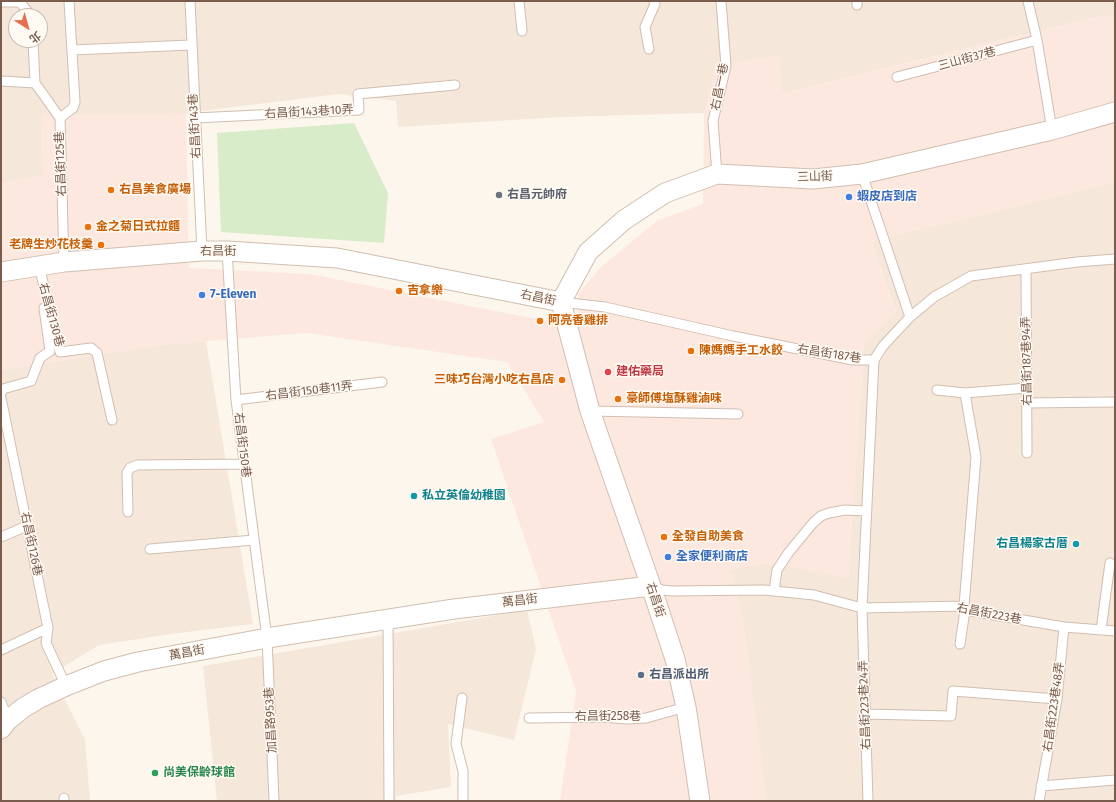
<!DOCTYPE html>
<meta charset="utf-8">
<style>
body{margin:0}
#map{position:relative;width:1116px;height:802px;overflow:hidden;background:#fdf6ec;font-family:"Fira Sans","Noto Sans TC",sans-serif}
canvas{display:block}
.frame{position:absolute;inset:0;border:2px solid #7a5c4d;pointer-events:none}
.north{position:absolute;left:8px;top:8px;width:40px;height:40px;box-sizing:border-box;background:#fffaf3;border:1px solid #cabbb1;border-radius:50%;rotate:143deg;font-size:11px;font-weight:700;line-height:16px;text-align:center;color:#7a5c4d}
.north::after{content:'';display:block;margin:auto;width:14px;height:18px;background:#e76f51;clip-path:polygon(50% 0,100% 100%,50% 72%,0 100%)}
</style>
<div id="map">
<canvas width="1116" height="802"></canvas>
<div class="frame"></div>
<div class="north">北</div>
</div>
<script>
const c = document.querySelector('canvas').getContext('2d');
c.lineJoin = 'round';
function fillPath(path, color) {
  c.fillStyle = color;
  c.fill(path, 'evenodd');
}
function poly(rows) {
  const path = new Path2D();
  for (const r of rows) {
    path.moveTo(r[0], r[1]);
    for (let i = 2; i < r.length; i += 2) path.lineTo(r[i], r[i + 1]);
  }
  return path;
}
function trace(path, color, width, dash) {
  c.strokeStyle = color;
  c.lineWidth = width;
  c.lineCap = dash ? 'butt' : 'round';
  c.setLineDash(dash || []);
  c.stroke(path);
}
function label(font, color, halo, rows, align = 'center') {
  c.font = font + ' "Fira Sans","Noto Sans TC",sans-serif';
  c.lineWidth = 3;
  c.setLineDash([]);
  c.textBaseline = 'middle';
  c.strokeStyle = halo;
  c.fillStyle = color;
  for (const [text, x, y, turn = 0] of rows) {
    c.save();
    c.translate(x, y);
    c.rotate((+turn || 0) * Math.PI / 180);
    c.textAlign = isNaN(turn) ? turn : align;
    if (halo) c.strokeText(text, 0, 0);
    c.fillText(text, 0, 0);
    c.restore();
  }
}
const residential = poly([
 [1,1,1115,1,1115,18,1104,15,781,94,717,65,704,113,561,117,398,127,396,101,338,94,179,114,42,115,43,176,1,183],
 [16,16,40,16,40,40,16,40],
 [1115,182,1115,801,766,801,743,622,730,569,767,563,848,577,864,344,896,312,871,241],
 [206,341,253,624,171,634,99,645,52,674,85,740,90,801,1,801,1,370,159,345],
 [527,610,536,649,514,740,448,724,451,787,396,796,396,801,217,801,203,666]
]);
const commercial = poly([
 [1104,15,1115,18,1115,182,871,241,896,313,864,344,848,578,767,563,730,569,743,622,766,801,560,801,576,691,491,439,544,422,507,362,306,333,159,345,1,370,1,183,43,176,42,115,186,113,189,268,310,274,521,316,579,326,578,294,602,266,658,220,703,204,704,113,716,65,779,55,782,94]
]);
const green = poly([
 [354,123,388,193,384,243,221,232,217,133]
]);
const service = poly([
 [19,1,31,16],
 [190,1,202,251],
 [519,1,522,31],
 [857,1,857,5],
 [1,2,19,2],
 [33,40,35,83,60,118],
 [1037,40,1052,130],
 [649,49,645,27,655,4,654,1],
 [72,50,191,45],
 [897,77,1037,40,1028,1],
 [1,81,35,83],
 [195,118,359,110,358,94,455,85],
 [717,174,713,121,726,66,721,1],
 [862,174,910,317],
 [227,251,236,400,267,638,274,801],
 [64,262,60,118,73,108,75,102,69,1],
 [39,266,60,352,91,348,97,353,112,420],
 [1026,269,1027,453],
 [561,302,605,307,733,336,853,360,874,360,883,346,910,317,934,297,971,276,1077,262,1115,259],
 [874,360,862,608,964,606,965,610,1064,627,1115,631],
 [937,390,965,393,1027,388],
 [1,393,3,389,31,381,40,358,50,351,44,308],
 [1,398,48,628,46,643,66,686],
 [236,400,382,382],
 [1027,403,1115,402],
 [590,411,738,414],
 [128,512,127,473,130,468,137,465,244,464],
 [1,537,27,526],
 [150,549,254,540],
 [651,586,662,590,672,591,764,590,814,595,862,608,868,801],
 [774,591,777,570,789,552,813,523,821,516,829,513,845,510,866,511],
 [964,606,976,457,965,393],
 [388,619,389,801],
 [1101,630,1110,563],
 [960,644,965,610],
 [1,650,48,628],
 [462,698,456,744,463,771,463,801],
 [1,702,8,720],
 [865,714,951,716,953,691,1057,699],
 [529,718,603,717,627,719,646,718,686,707],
 [1041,786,1115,780],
 [64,798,64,801],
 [1039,801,1057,699,1064,627]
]);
const minor = poly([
 [1,272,64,262,202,251,227,251,337,258,561,302],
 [561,302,588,252,624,220,665,193,717,174,813,179,862,174,1052,130,1115,112],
 [561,302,590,411,651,586,675,659,686,707,700,801],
 [1,729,8,720,23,708,38,699,66,686,104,671,138,662,267,638,454,609,651,586]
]);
const markers = [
 [111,190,4,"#e8710a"],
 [499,195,4,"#6b7280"],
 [849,197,4,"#3f7fe0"],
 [88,227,4,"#e8710a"],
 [101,245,4,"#e8710a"],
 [399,291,4,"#e8710a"],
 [202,295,4,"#3f7fe0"],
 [540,321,4,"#e8710a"],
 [691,351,4,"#e8710a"],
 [608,372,4,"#e0444e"],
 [562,380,4,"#e8710a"],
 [618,399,4,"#e8710a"],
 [414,496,4,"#0f9aa8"],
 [664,537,4,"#e8710a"],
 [1076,544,4,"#0f9aa8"],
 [668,557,4,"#3f7fe0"],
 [641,675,4,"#5c6f8a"],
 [155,773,4,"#2e9e5b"]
];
const streetNames = [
 ["三山街37巷",967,59,-15],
 ["右昌一巷",720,87,-79],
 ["右昌街143巷10弄",309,112,-3],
 ["右昌街143巷",195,126,-93],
 ["右昌街125巷",61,164,-92],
 ["三山街",815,177,-2],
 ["右昌街",218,252],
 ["右昌街",538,298,12],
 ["右昌街130巷",51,315,75],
 ["右昌街187巷",829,354,9],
 ["右昌街187巷94弄",1027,361,-91],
 ["右昌街150巷11弄",309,391,-7],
 ["右昌街150巷",242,445,83],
 ["右昌街126巷",31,544,78],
 ["右昌街",655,600,72],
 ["萬昌街",520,601,-7],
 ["右昌街223巷",989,614,11],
 ["萬昌街",187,653,-11],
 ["右昌街223巷24弄",865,705,-92],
 ["右昌街223巷48弄",1054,707,-82],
 ["右昌街258巷",608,717],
 ["加昌路953巷",271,720,-93]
];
const foodNames = [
 ["右昌美食廣場",119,190],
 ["金之菊日式拉麵",96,227],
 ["老牌生炒花枝羹",93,245,"right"],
 ["吉拿樂",407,291],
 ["阿亮香雞排",548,321],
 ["陳媽媽手工水餃",699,351],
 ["三味巧台灣小吃右昌店",554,380,"right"],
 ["豪師傅塩酥雞滷味",626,399],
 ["全發自助美食",672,537]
];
const worshipNames = [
 ["右昌元帥府",507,195]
];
const shopNames = [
 ["蝦皮店到店",857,197],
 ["7-Eleven",210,295],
 ["全家便利商店",676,557]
];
const healthNames = [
 ["建佑藥局",616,372]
];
const cultureNames = [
 ["私立英倫幼稚園",422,496],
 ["右昌楊家古厝",1068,544,"right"]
];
const serviceNames = [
 ["右昌派出所",649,675]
];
const leisureNames = [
 ["尚美保齡球館",163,773]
];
fillPath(residential, '#f5e8da');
fillPath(commercial, '#fde8e0');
fillPath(green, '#d8ecc9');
trace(service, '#d1beb0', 11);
trace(minor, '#d1beb0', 21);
trace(service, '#fff', 9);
trace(minor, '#fff', 19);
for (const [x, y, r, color] of markers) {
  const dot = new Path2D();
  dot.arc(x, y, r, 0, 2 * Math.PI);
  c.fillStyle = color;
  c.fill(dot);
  trace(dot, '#fffaf3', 1.5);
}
label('12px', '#7a5c4d', '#fffaf3', streetNames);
label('bold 12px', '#c56008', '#fffaf3', foodNames, 'left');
label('bold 12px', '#5b616d', '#fffaf3', worshipNames, 'left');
label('bold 12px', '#366cbe', '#fffaf3', shopNames, 'left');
label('bold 12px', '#be3a42', '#fffaf3', healthNames, 'left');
label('bold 12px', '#0d838f', '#fffaf3', cultureNames, 'left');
label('bold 12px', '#4e5e75', '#fffaf3', serviceNames, 'left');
label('bold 12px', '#27864d', '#fffaf3', leisureNames, 'left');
</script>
